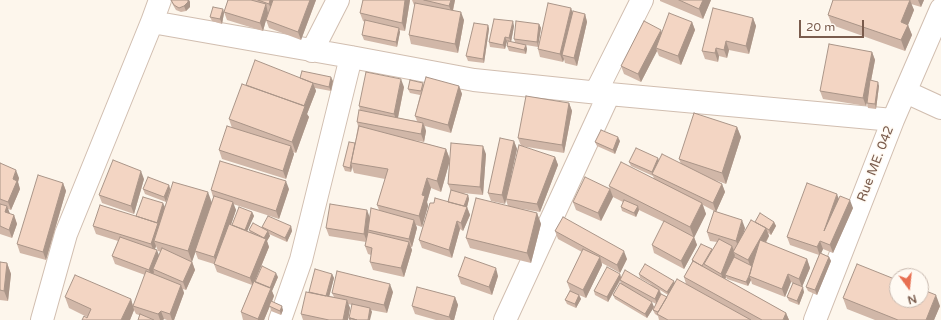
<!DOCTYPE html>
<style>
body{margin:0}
#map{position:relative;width:941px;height:320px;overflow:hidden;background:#fdf6ec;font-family:"Varela Round",sans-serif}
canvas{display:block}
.north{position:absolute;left:889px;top:268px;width:40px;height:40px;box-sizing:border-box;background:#fffaf3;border:1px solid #cabbb1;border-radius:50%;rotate:165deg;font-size:11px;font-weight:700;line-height:16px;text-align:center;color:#7a5c4d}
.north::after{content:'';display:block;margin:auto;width:14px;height:18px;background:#e76f51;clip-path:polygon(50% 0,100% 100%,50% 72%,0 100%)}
.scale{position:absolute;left:799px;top:20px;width:65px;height:18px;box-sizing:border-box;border:2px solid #7a5c4d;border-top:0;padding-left:5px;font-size:12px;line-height:14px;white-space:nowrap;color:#7a5c4d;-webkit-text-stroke:3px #fffaf3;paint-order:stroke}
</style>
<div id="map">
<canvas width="941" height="320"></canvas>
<div class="north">N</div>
<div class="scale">20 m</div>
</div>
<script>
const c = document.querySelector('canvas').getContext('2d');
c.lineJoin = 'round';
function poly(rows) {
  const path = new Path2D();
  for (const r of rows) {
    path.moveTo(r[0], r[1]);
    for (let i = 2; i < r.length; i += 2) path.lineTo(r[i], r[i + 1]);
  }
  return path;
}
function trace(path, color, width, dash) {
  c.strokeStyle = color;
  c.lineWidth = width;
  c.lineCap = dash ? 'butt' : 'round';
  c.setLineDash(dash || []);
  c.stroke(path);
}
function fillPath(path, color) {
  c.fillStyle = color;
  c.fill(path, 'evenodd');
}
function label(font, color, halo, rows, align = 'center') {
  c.font = font + ' "Varela Round",sans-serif';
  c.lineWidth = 3;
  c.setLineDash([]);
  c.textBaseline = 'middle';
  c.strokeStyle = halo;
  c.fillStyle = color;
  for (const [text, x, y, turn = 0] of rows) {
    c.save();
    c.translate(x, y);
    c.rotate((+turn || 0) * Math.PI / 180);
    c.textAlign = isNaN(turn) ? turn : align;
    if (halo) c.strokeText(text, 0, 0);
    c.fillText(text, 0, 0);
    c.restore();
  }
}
const minor = poly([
 [152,22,351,57,474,80,609,94,893,120],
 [312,51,338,0],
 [596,92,642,0],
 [906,92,941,108],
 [42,320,66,234,152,22,160,0],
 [280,320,301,260,351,57],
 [505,320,609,94],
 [815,320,893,120,941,9]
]);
const wall = poly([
 [171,0,189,0,190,2,190,7,186,11,181,12,176,10,173,5],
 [228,0,316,0,301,40,269,28,266,20,263,31,227,20,224,12],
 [410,0,405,31,399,30,400,32,397,47,364,40,362,35,365,22,363,21,360,13],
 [412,0,455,0,453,11,464,20,458,53,411,44,409,35,415,5,414,5],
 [660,0,711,0,703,19,660,1],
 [833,0,924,0,921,7,911,4,914,10,908,25,912,35,905,51,832,25,828,15],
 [223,9,224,13,222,24,212,21,210,17],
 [572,13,585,14,587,22,577,66,565,63,564,59,563,62,540,57,538,49,538,47,526,45,527,49,526,54,509,51,507,46,508,41,507,41,505,49,490,47,489,42,514,26,511,42,515,42,514,39,539,24,541,28,538,45],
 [753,18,756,26,749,54,729,50,727,58,719,56,718,62,705,59,702,51],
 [692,22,695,30,681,65,659,56,657,51,641,82,624,74,621,66,662,32],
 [488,25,489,29,484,63,468,61,466,56],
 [872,52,875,60,871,81,879,86,876,109,868,108,867,103,866,106,823,99,820,91],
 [300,78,333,81,331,91,315,88,316,91,307,114,309,117,296,153,293,152,294,154,286,179,222,159,219,150,232,128,229,119,246,85],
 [424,84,459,86,462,94,451,133,425,126,426,131,424,142,413,140,446,149,450,159,486,154,483,195,463,193,468,195,469,199,467,207,470,215,463,231,460,229,452,258,422,248,419,240,434,203,448,202,451,191,448,184,450,160,441,192,431,188,427,202,428,206,422,227,416,225,417,228,412,247,411,247,412,250,404,277,373,270,370,262,371,255,368,254,365,246,366,242,329,236,326,228,370,217,379,210,377,205,385,179,354,173,352,167,351,172,345,171,343,166,355,143,358,126,357,122,360,110,359,106,404,87,398,118,417,121,415,116,420,95,410,93,408,89],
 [569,103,572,111,564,153,521,146,518,138],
 [737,127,741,137,726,184,715,180,722,184,725,192,716,212,703,205,706,214,694,237,697,245,684,269,654,253,652,245,664,222,639,210,636,217,622,211,621,207,623,202,613,197,601,221,576,210,573,202,610,189,609,186,654,179,653,176,631,166,629,162,659,160,681,164,679,159],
 [514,141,517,149,511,175,555,157,558,165,540,212,517,208,537,213,541,224,531,263,470,248,466,238,508,206,506,200,505,204,491,201,488,193],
 [620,141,615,154,597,146,595,142],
 [0,163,19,178,18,182,20,189,11,210,8,209,10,214,14,215,17,224,12,238,0,234],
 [144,179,134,214,102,203,99,195],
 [63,183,66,191,46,260,20,253,17,244],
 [169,185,170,189,212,202,213,197,211,190,289,189,279,219,233,204,236,210,231,225,232,226,232,225,252,212,254,216,247,231,250,232,249,230,262,228,262,227,291,226,292,231,287,242,269,234,270,236,267,241,269,247,255,281,278,277,272,291,274,296,272,302,283,310,281,315,271,311,270,306,264,320,243,320,241,312,252,285,217,272,214,264,198,259,195,251,197,248,192,261,195,270,186,290,183,289,184,293,174,320,167,320,164,319,163,320,154,320,136,314,134,310,130,320,82,320,87,318,87,317,69,308,65,297,131,299,133,306,145,275,115,264,112,256,118,241,96,234,93,226,136,216,165,207,170,191,166,202,145,194,143,189],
 [156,246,158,251,161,252,159,256,155,249],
 [839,198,853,208,833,253,823,249,821,253,829,257,831,261,817,295,808,291,806,287,819,255,790,245,787,237],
 [755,222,774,222,776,226,771,235,768,233,769,236,766,243,807,259,810,268,802,287,796,284,804,292,799,305,789,301,787,297,793,283,791,282,785,297,752,284,751,280,748,286,727,279,726,277,725,279,786,313,789,320,659,320,658,316,655,314,653,310,656,304,640,295,654,307,647,318,615,299,613,295,621,283,620,281,608,302,595,295,594,291,620,274,621,277,652,285,640,278,639,274,675,283,686,284,684,277,692,262,692,260,712,249,712,250,717,242,710,241,707,232,745,228,743,235],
 [660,290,668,295,667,297,661,294],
 [555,231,627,259,620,273,602,263,602,265,586,298,579,295,581,299,576,308,567,304,565,300,570,290,567,282,582,252,558,239],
 [0,262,7,263,11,274,8,301,0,300],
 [332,274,334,278,329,296,334,297,332,293,393,292,387,313,371,310,372,312,349,320,349,318,352,305,348,304,350,308,348,320,303,320,301,314,309,292],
 [458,276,498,276,492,295,461,284],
 [455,297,458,305,454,320,436,320,415,314,412,306],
 [843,298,940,306,934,320,875,320,847,309]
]);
const shadedWall = poly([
 [188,0,189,0,190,2,190,7,186,11,184,6],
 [270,0,276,0,272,12,269,4],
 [310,0,316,0,301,40,298,32],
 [405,0,410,0,405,31,402,23],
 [451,0,455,0,452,14,449,6],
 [703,0,711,0,703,19,699,9],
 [910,0,914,10,908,25,912,35,905,51,901,40,901,22],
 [918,0,924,0,921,7],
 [266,4,268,13,263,31,260,23],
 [571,8,574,16,562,55,564,59,563,62,560,54],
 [223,9,224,13,222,24,220,19],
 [461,12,464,20,458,53,455,44],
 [585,14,587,22,577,66,574,58],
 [753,18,756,26,749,54,746,46],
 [513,21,514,26,511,42,509,38],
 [692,22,695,30,681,65,678,56],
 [539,24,541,28,538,47,537,42],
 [488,25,489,29,484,63,483,59],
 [399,28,400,32,397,47,396,42],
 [661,30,664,38,656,48,657,51,641,82,638,74],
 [505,37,507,41,505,49,503,45],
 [726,41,729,50,727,58,724,50],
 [526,45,527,49,526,54,524,50],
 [716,48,719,56,718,62,715,53],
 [872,52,875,60,866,106,863,98],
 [331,77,333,81,331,91,329,87],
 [401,79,404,87,397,122,394,114],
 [878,82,879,86,876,109,875,104],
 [313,83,316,91,307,114,309,117,296,153,292,142,304,107],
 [459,86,462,94,451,133,448,125],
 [569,103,572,111,564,153,562,145],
 [423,123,426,131,424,142,421,134],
 [737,127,741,137,726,184,722,173],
 [618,137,620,141,615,154,613,150],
 [514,141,517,149,505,204,502,195],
 [291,146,294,154,286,179,283,171],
 [483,146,486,154,483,195,480,187],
 [446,149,450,160,441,192,437,181],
 [555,157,558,165,540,212,537,204],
 [658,158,660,163,653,174,652,172],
 [351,163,352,167,351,172,350,168],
 [16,170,19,178,18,182,20,189,11,210,8,202,13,179],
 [141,171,144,179,134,214,131,206],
 [427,178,431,188,427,202,428,206,422,227,419,216,422,195],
 [286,181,289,189,279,219,276,211],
 [63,183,66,191,46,260,43,252],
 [722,184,725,192,716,212,713,203],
 [169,185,170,189,166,202,164,197],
 [610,189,613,197,601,221,598,213],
 [208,192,212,203,192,262,188,251],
 [837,194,840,202,824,231],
 [468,195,469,199,467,207,470,215,463,231,461,223,464,207],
 [850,200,853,208,833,253,830,245],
 [233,202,236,210,217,265,214,257],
 [163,203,165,207,154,241,156,246,154,252,151,244,157,223],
 [702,203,706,214,694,238,690,227],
 [7,206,10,214,5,212],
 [638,206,639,210,636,217,634,213],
 [367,210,370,218,368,230,368,231,367,242,364,234],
 [252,212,254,216,246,234,245,230],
 [537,213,541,224,531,263,527,253],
 [14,215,17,224,12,238,9,230],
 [414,220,417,228,412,247,409,239],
 [742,220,745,228,739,249,736,241],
 [457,221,460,229,452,258,449,250],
 [774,222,776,226,771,235,769,230],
 [291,226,292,231,287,242,285,238],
 [766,228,769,236,751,268,748,260],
 [268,231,270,236,267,241,269,247,253,286,250,278,264,238],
 [694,237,697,245,684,269,681,261],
 [820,241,823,249,820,256,817,247],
 [409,242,412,250,404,277,401,268],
 [732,246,735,253,733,252,735,255,727,276,725,275,726,277,724,282,721,274],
 [157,250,160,258,153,269,154,272,152,278,149,270],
 [624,251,627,259,620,273,617,265],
 [600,257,602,265,586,298,583,290],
 [829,257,831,261,817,295,815,290],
 [807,259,810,268,802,287,799,279],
 [192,262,195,270,186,290,183,282],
 [7,263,11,274,8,301,4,291],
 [754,267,749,276,751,280,748,286,746,282],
 [496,268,498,276,492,295,489,287],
 [276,273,278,277,272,291,274,296,264,320,258,320,258,319],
 [332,274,334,278,328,301,326,297],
 [620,274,621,278,608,302,607,297],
 [788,274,791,282,785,297,782,289],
 [674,281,676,286,669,296,667,292],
 [390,284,393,292,387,313,384,305],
 [181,285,184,293,174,320,172,320,170,314],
 [803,287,804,292,799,305,797,301],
 [659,290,661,294,657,304,655,299],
 [579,295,581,299,576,308,575,304],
 [936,295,940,306,934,320,926,320],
 [455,297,458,305,454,320,451,320,449,317],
 [131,299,134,310,130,320,121,320],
 [347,300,350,308,348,320,343,320],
 [652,302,654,307,647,318,645,314],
 [282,306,283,310,281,315,280,311],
 [370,308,372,312,370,320,368,320],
 [161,311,164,319,163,320,160,320,158,314],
 [786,313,789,320,783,320]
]);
const building = poly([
 [171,0,188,0,188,2,184,6,179,8,174,5,171,0],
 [228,0,251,0,266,4,260,23,224,12,228,0],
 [258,0,270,0,269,4,258,0],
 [273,0,310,0,298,32,266,20,273,0],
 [363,0,405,0,402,23,360,13,363,0],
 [424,0,451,0,449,6,424,0],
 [679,0,703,0,699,9,679,0],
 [833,0,910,0,901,22,908,25,901,40,828,15,833,0],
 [415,3,461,12,455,44,409,35,415,3],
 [548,3,571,8,560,54,538,49,548,3],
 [213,7,223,9,220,19,210,17,213,7],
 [713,8,753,18,746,46,726,41,724,50,716,48,715,53,702,51,713,8],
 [573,11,585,14,574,58,562,55,573,11],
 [669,13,692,22,678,56,656,48,669,13],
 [494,19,513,21,509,38,505,37,503,45,489,42,494,19],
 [365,20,399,28,396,42,362,35,365,20],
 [516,21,539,24,537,42,514,39,516,21],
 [644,21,661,30,638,74,621,66,644,21],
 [474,23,488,25,483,59,466,56,474,23],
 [508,41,526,45,524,50,507,46,508,41],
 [829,44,872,52,863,98,820,91,829,44],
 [255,60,313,83,304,106,246,85,255,60],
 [302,71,331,77,329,87,313,83,300,78,302,71],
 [366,72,401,79,394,114,359,106,366,72],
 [426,77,459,86,448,125,415,116,426,77],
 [410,80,423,83,421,91,408,89,410,80],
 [870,80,878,82,875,104,867,103,870,80],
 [242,84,305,106,292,142,229,119,242,84],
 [526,96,569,103,562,145,518,138,526,96],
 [359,110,423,123,421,134,357,122,359,110],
 [694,113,737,127,722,173,679,159,694,113],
 [227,126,291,146,283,171,219,150,227,126],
 [359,126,446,149,437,181,427,178,422,195,425,196,419,216,377,205,388,169,351,163,359,126],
 [601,130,618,137,613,150,595,142,601,130],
 [500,138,514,141,502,195,488,193,500,138],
 [349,142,355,143,350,168,343,166,349,142],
 [451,143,483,146,480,187,448,184,451,143],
 [519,145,555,157,537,204,506,199,519,145],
 [636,148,658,158,652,172,629,162,636,148],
 [662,154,722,184,713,203,652,174,662,154],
 [113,160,141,171,131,206,99,195,113,160],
 [220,161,286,181,276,211,211,190,220,161],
 [621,162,702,203,690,227,609,186,621,162],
 [0,163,16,170,13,179,17,181,8,202,0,199,0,163],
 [38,175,63,183,43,252,17,244,38,175],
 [148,177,169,185,164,197,143,189,148,177],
 [585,177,610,189,598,213,573,202,585,177],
 [173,182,208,192,188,251,154,241,173,182],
 [807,183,837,194,824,231,840,196,850,200,830,245,820,241,817,247,787,237,807,183],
 [451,190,468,195,464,206,448,202,451,190],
 [214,196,233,202,214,257,195,251,214,196],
 [143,197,163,203,157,223,136,216,143,197],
 [435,198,467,207,461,223,457,221,449,250,419,240,430,203,434,203,435,198],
 [476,198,537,213,527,253,466,238,476,198],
 [624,200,638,206,634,213,621,207,624,200],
 [0,204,7,206,5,212,14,215,9,230,0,226,0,204],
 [330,204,367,210,364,234,326,228,330,204],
 [100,205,158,223,151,244,93,226,100,205],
 [239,207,252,212,245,230,232,225,239,207],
 [371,208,414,220,409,239,368,230,371,208],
 [714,211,742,220,736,241,707,232,714,211],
 [760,213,774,222,769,230,766,228,755,222,760,213],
 [268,216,291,226,285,238,262,227,268,216],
 [563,217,624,251,617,265,555,231,563,217],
 [751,220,766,228,748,260,733,252,751,220],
 [664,221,694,237,681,261,652,245,664,221],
 [253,223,268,231,264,238,249,230,253,223],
 [229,224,266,239,250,278,214,264,229,224],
 [368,232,409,242,401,268,370,262,372,248,365,246,368,232],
 [120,237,157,250,149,270,112,256,120,237],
 [719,239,732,246,721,274,704,264,719,239],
 [760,240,807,259,799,279,788,274,782,289,749,276,760,240],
 [701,244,712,249,702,266,692,260,701,244],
 [162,248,192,262,183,282,153,269,162,248],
 [583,249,600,257,583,290,567,282,583,249],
 [820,253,829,257,815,290,806,287,820,253],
 [465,257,496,268,489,287,458,276,465,257],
 [734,257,752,266,750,274,746,282,725,275,734,257],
 [693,261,786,313,783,320,762,320,684,277,693,261],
 [0,262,7,263,4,291,0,290,0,262],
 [645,264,674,281,667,292,639,274,645,264],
 [857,264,897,280,897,300,921,300,921,289,936,295,926,320,898,320,843,298,857,264],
 [262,266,276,273,270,288,255,282,262,266],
 [607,267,620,274,607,297,594,291,607,267],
 [315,269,332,274,326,296,309,292,315,269],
 [625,270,659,290,655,299,620,280,625,270],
 [146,271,181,285,170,314,161,311,158,314,133,306,146,271],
 [337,271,390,284,384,305,332,293,337,271],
 [75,275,131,299,121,320,82,320,84,316,87,318,91,309,65,297,75,275],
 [677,279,751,320,668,320,657,314,677,279],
 [254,281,271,288,258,319,241,312,254,281],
 [620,283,652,302,645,314,613,295,620,283],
 [793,283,803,287,797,301,787,297,793,283],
 [417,287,455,297,449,317,412,306,417,287],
 [570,291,579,295,575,304,565,300,570,291],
 [306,292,347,300,343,320,329,320,301,314,306,292],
 [661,294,667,297,658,312,653,310,661,294],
 [271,301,282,306,280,311,269,306,271,301],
 [352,304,370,308,368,320,357,320,350,318,350,319,349,318,352,304],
 [140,314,154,320,138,320,140,314],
 [350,318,357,320,350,320,350,318]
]);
const streetNames = [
 ["Rue ME. 042",876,164,-69]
];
trace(minor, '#d1beb0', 24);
trace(minor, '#fff', 22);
fillPath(wall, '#d1b7a8');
fillPath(shadedWall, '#aa9588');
fillPath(building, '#f3d5c3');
trace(building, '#aa9588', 1);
label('13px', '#7a5c4d', '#fffaf3', streetNames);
</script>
